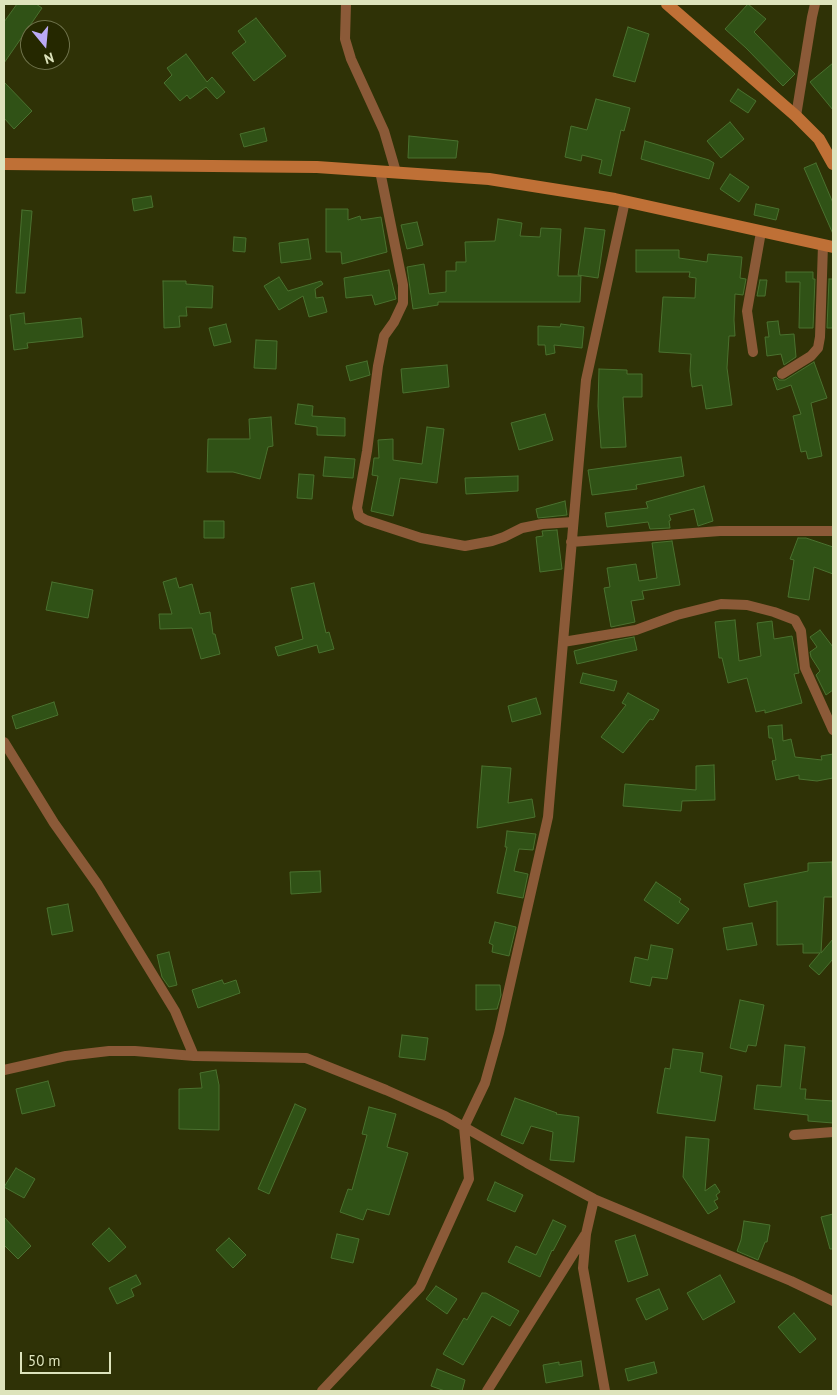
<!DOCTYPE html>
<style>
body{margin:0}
#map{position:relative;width:837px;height:1395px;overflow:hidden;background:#2f3206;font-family:"PT Sans",sans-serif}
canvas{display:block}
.frame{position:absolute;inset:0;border:5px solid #dde3bc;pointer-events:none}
.north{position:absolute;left:20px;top:20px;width:50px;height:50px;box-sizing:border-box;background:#252800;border:1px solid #6f734b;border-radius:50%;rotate:163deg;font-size:14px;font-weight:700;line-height:20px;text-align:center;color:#dde3bc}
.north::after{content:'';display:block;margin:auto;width:18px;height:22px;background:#bbaaf6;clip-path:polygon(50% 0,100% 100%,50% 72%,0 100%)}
.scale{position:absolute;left:20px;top:1352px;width:91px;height:22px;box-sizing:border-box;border:2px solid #dde3bc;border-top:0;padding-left:6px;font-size:15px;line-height:18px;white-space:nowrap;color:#dde3bc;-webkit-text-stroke:4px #252800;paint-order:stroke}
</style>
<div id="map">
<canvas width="837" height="1395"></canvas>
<div class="frame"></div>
<div class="north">N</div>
<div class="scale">50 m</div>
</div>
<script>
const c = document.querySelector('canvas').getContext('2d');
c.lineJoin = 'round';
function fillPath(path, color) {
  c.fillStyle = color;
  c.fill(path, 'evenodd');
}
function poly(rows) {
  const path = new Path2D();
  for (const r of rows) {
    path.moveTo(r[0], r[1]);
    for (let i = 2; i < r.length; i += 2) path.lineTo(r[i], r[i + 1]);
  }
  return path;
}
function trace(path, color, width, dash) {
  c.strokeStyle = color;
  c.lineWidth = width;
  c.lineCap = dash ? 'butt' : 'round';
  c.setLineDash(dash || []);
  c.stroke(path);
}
const building = poly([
 [17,4,36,4,42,8,4,63,4,22,17,4],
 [748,4,766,19,754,32,795,74,783,86,746,48,725,29,748,4],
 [256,18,286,56,254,81,232,53,246,42,238,31,256,18],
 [628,27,649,34,635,82,613,76,628,27],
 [186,54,207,82,212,77,225,92,217,99,206,87,190,99,187,95,180,101,164,83,172,75,167,68,186,54],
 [833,63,833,110,810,82,833,63],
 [4,82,32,111,14,129,4,118,4,82],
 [738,89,756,101,748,113,730,101,738,89],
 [596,99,630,108,624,131,621,130,611,176,599,173,602,160,582,155,581,161,565,157,571,126,587,130,596,99],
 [730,122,744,139,721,158,707,141,730,122],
 [264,128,267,141,244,147,240,134,264,128],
 [409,136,458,141,456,158,408,158,409,136],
 [645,141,709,160,714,163,709,179,641,159,645,141],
 [816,163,833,203,833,234,804,168,816,163],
 [730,174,749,187,739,202,720,189,730,174],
 [151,196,153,207,134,211,132,199,151,196],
 [756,204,779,209,776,220,754,215,756,204],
 [326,209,348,209,348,220,360,216,361,220,381,217,387,252,342,264,341,252,326,252,326,209],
 [22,210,32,211,25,293,16,293,22,210],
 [498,219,522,223,520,236,540,237,541,228,561,229,558,276,581,276,580,302,438,302,438,305,413,309,407,267,424,264,429,294,446,292,446,271,456,271,456,262,466,262,465,242,495,241,498,219],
 [417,222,423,245,407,249,401,225,417,222],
 [585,228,605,230,598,278,578,275,585,228],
 [234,237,246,238,245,252,233,251,234,237],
 [308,239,311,259,281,263,279,243,308,239],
 [636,250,679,250,679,258,707,262,708,254,742,257,740,278,746,279,743,295,735,294,734,320,735,336,729,336,727,368,732,405,706,409,702,385,692,387,690,371,691,354,659,352,663,297,695,298,696,278,689,277,690,272,636,272,636,250],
 [389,270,396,299,375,305,372,295,346,298,344,278,389,270],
 [786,272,813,272,813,279,815,279,813,328,799,328,800,282,786,282,786,272],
 [279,277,288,291,321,281,323,284,315,289,316,298,323,297,327,312,309,317,303,296,279,310,264,286,279,277],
 [829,279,833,279,833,328,827,328,829,279],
 [760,280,767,280,765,296,757,296,760,280],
 [163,281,186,281,186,284,213,286,212,308,186,307,187,316,179,316,180,327,164,328,163,281],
 [24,313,25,324,81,318,83,337,27,343,28,348,14,350,10,315,24,313],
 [778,321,780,335,794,334,796,357,784,365,781,354,767,356,765,337,769,337,767,322,778,321],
 [226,324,231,342,214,346,209,328,226,324],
 [561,324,584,327,582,348,554,345,555,353,546,355,545,345,538,345,538,326,560,327,561,324],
 [256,340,277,341,276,369,254,368,256,340],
 [367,361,370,375,350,381,346,366,367,361],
 [814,362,827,398,811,403,822,456,808,459,806,451,801,452,793,416,801,414,791,385,777,390,773,378,776,377,779,380,785,380,814,362],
 [447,365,449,387,403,393,401,369,447,365],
 [599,369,627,370,627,374,642,374,642,397,623,397,626,447,601,448,598,406,599,369],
 [298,404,313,406,312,416,345,418,345,436,317,435,317,427,295,424,298,404],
 [545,414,553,440,519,450,511,423,545,414],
 [271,417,273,446,268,447,260,479,233,472,207,472,208,439,250,439,249,419,271,417],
 [427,427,444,429,437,483,400,478,393,516,371,511,378,476,372,475,374,458,379,458,378,440,393,439,393,460,422,464,427,427],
 [325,457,355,459,353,478,323,476,325,457],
 [681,457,684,476,636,485,637,489,592,495,588,470,681,457],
 [299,474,314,475,312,499,297,498,299,474],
 [518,476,518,491,466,494,465,478,518,476],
 [704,486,713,521,698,526,694,509,669,515,671,520,669,521,670,528,650,529,648,522,607,527,605,513,648,508,646,502,704,486],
 [565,501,567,515,538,518,536,509,565,501],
 [204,521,224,521,224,538,204,538,204,521],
 [557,530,562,569,540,572,536,537,543,536,542,531,557,530],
 [798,538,806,538,833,547,833,574,814,567,809,600,788,597,794,560,790,559,798,538],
 [672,541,680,585,642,591,644,599,631,601,635,622,611,627,604,588,610,587,607,568,636,564,639,581,657,578,652,543,672,541],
 [176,578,179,588,192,584,200,614,210,612,213,634,215,634,220,654,201,659,192,628,160,629,159,614,172,614,163,582,176,578],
 [52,582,93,590,88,618,46,610,52,582],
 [314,583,326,633,329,632,334,649,319,653,317,645,278,656,275,647,303,639,291,588,314,583],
 [735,620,739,661,761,656,757,623,772,621,774,639,792,636,799,673,794,674,802,703,765,713,765,710,756,712,747,678,728,683,722,658,719,658,715,622,735,620],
 [820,630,833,647,833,690,826,695,816,675,820,671,811,657,810,652,817,647,810,637,820,630],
 [634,637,637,650,577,664,574,651,613,641,634,637],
 [583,673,617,681,614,691,580,683,583,673],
 [628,693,659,710,653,720,650,719,623,753,601,737,626,705,622,703,628,693],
 [536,698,541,714,512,722,508,706,536,698],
 [54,702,58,715,16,729,12,716,54,702],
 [782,725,783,741,791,739,795,757,822,760,821,756,833,754,833,778,817,781,799,779,799,775,776,780,772,761,776,760,772,738,769,738,768,726,782,725],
 [714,765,715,800,682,801,681,811,623,806,625,784,696,790,696,766,714,765],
 [482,766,511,768,508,803,532,799,535,817,477,828,482,766],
 [507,831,536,834,533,850,519,849,514,871,528,874,523,898,497,893,507,847,505,847,507,831],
 [832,862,833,897,824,897,821,953,833,939,833,959,819,975,809,966,820,953,803,953,803,944,777,945,777,901,749,907,744,884,808,871,808,863,832,862],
 [320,871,321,892,291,894,290,872,320,871],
 [656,882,681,899,679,902,689,909,678,924,644,900,656,882],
 [68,904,73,931,52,935,47,908,68,904],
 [495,922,516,927,509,956,492,952,493,945,489,943,495,922],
 [752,923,757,945,727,950,723,928,752,923],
 [651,945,673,949,667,979,652,977,650,986,630,982,635,957,648,960,651,945],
 [169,952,177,985,169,987,162,977,157,955,169,952],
 [222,980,224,984,236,980,240,993,198,1008,192,990,222,980],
 [476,985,500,985,501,995,497,1009,476,1010,476,985],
 [740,1000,764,1005,756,1046,748,1045,746,1052,730,1048,740,1000],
 [402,1035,428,1038,425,1060,399,1057,402,1035],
 [785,1045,805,1047,800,1089,806,1089,805,1099,833,1101,833,1123,808,1121,808,1115,754,1109,757,1085,781,1087,785,1045],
 [673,1049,703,1053,700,1072,722,1076,715,1121,657,1113,665,1068,670,1069,673,1049],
 [216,1070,219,1085,219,1130,179,1129,179,1089,202,1088,200,1073,216,1070],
 [48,1081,55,1106,22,1114,16,1089,48,1081],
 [515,1098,557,1113,556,1114,579,1117,574,1162,550,1160,553,1132,531,1126,523,1144,501,1135,515,1098],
 [295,1104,306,1109,269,1194,258,1189,295,1104],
 [369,1107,396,1114,387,1147,408,1153,389,1215,367,1209,363,1220,340,1212,348,1189,352,1190,367,1135,362,1134,369,1107],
 [686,1137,709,1139,705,1191,715,1184,720,1192,716,1195,718,1199,714,1201,718,1208,708,1214,683,1177,686,1137],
 [16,1168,35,1179,24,1198,4,1187,16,1168],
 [495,1182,523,1195,515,1212,487,1200,495,1182],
 [833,1214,833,1249,830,1249,821,1217,833,1214],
 [4,1217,31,1246,18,1259,4,1245,4,1217],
 [553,1220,566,1226,553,1251,552,1250,540,1277,508,1262,516,1246,536,1255,553,1220],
 [744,1221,770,1225,767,1242,765,1242,758,1260,737,1251,741,1240,744,1221],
 [109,1228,126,1247,109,1262,92,1244,109,1228],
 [337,1234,359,1239,353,1263,331,1258,337,1234],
 [635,1235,648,1275,628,1282,615,1241,635,1235],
 [229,1238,246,1255,233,1268,216,1250,229,1238],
 [136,1275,141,1284,131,1289,134,1296,117,1304,109,1288,136,1275],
 [720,1275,735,1302,703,1320,687,1293,720,1275],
 [436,1286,457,1299,447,1314,426,1299,436,1286],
 [659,1289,668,1309,646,1320,636,1299,659,1289],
 [482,1293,486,1293,519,1311,510,1326,492,1316,463,1365,443,1354,464,1318,467,1320,482,1293],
 [794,1313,816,1339,800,1353,778,1327,794,1313],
 [581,1361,583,1376,546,1383,543,1365,559,1362,559,1365,581,1361],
 [654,1362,657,1373,628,1381,625,1369,654,1362],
 [437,1369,465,1380,462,1391,445,1391,431,1386,437,1369]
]);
const street = poly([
 [346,4,345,39,351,59,384,131,396,172],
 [796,116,812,17,815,4],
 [380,171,403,285,403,303,394,322,384,336,378,366,367,451,357,508,359,516,366,520,421,538,465,546,492,541,504,537,522,528,542,524,573,522],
 [625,201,586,380,563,642,636,630,677,615,721,604,747,605,774,612,795,620,801,631,805,668,833,730],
 [753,352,747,311,761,232],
 [782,374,811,356,818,348,820,337,823,245],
 [571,542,720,531,833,531],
 [4,742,54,823,98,885,175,1011,194,1056],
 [4,1070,66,1056,109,1051,135,1051,194,1056,306,1058,386,1090,445,1116,527,1163,594,1199,791,1281,833,1301],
 [794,1135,833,1132],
 [594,1199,586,1234,583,1268,605,1391],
 [322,1391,420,1287,469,1179,464,1127,485,1083,499,1033,548,817,563,642],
 [487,1391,585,1235]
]);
const secondary = poly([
 [667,4,796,116,819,139,833,164],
 [4,164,317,167,489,179,615,199,833,247]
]);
fillPath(building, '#305216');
trace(building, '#4a712f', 1);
trace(street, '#8b5a38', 10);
trace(secondary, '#bf7036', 12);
</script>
